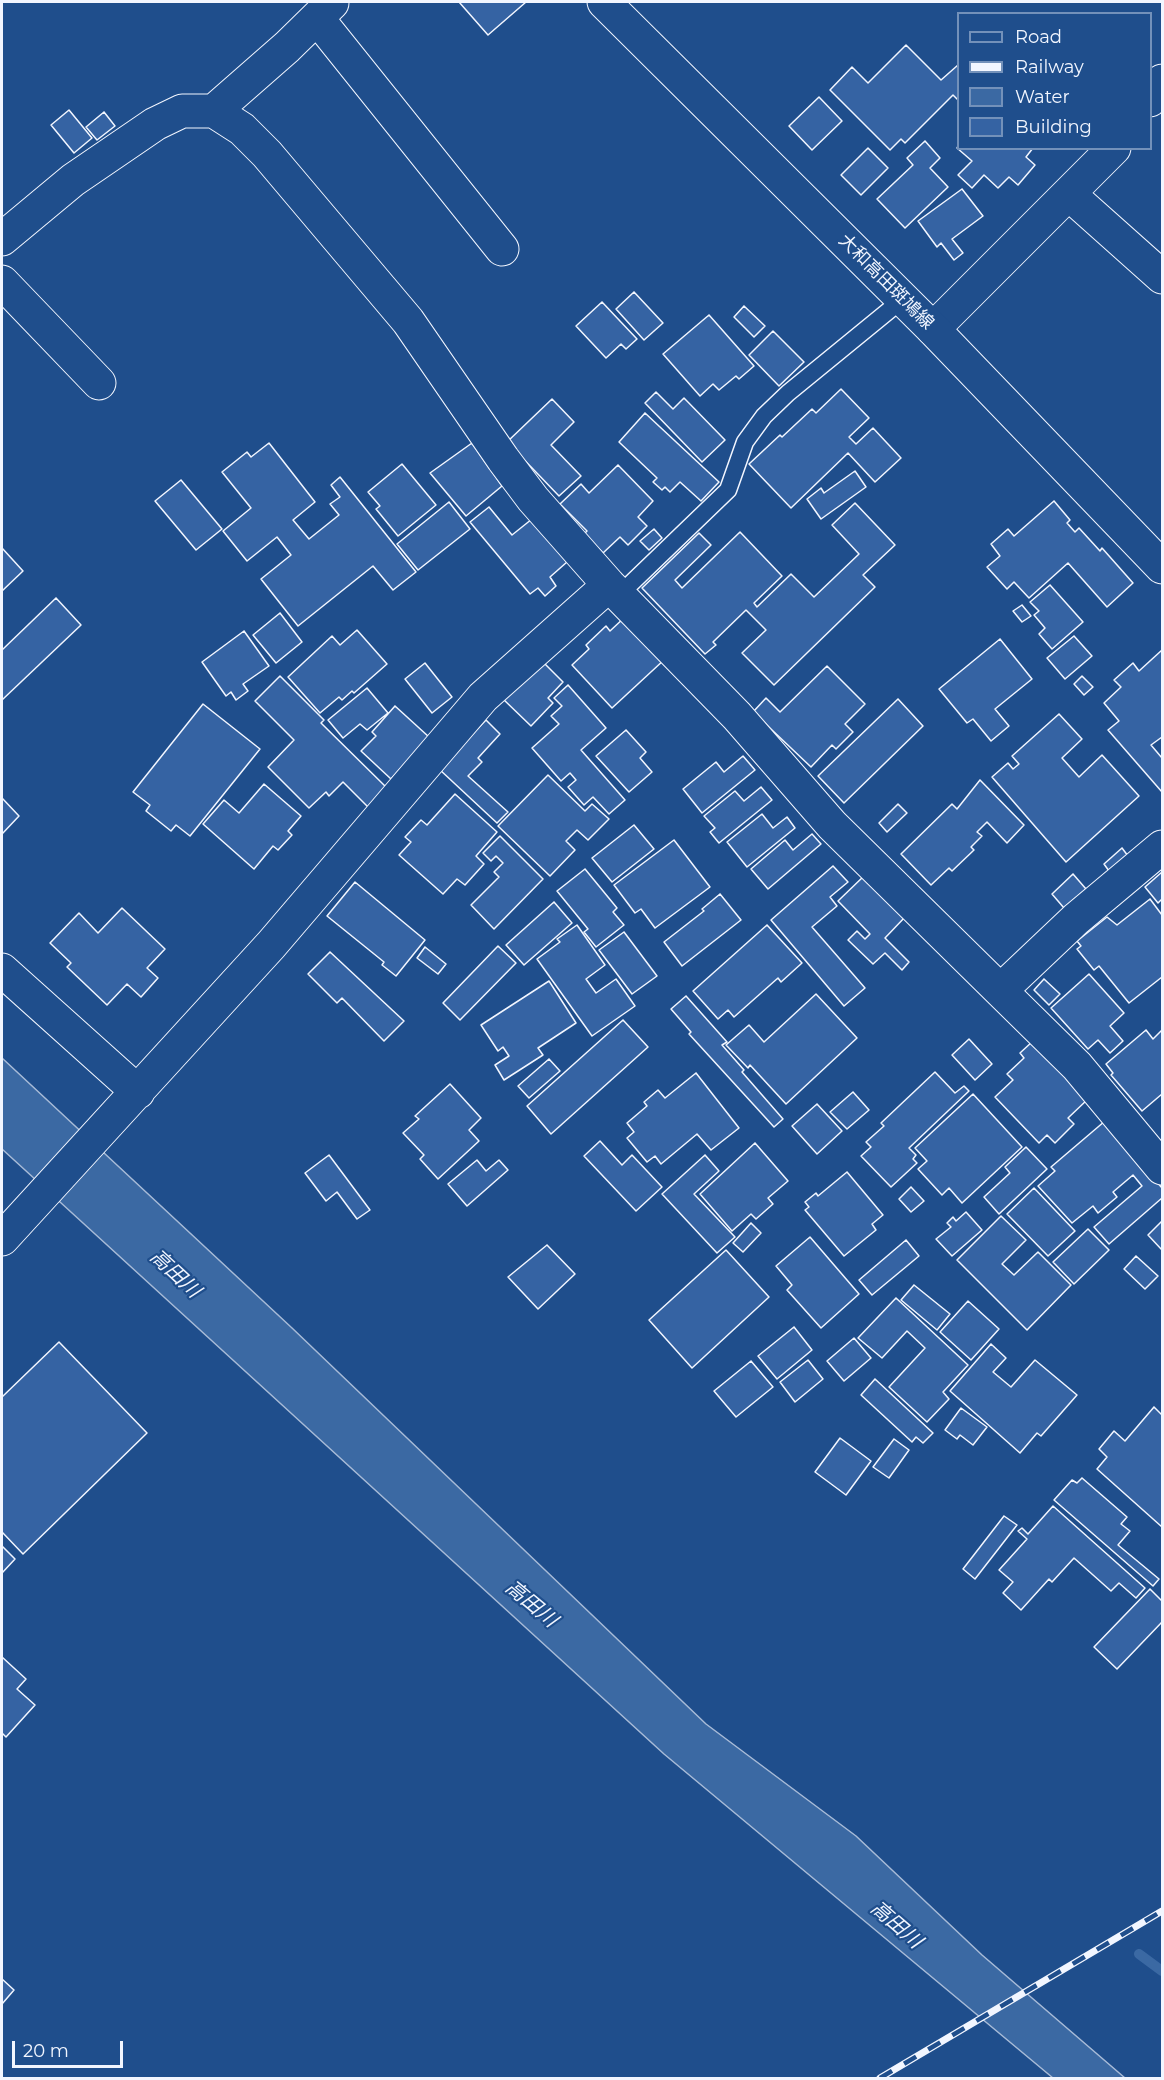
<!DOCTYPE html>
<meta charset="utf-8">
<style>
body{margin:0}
#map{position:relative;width:1164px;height:2080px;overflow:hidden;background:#1f4e8c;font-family:Montserrat,sans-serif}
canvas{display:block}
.frame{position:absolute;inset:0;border:3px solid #f2f6ff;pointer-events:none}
.legend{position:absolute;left:957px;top:12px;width:195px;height:138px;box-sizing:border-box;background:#1f4e8c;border:2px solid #7391ba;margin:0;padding:8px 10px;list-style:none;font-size:18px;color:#f2f6ff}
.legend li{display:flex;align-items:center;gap:12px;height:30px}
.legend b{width:30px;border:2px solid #7391ba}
.scale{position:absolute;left:12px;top:2041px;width:111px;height:27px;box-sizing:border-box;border:3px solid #f2f6ff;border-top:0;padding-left:8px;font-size:18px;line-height:21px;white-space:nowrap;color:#f2f6ff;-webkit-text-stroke:4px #1f4e8c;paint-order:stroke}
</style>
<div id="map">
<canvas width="1164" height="2080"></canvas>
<div class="frame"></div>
<ul class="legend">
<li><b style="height:8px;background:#1f4e8c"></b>Road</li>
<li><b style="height:8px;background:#f2f6ff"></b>Railway</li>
<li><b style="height:16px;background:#3b69a3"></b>Water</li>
<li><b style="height:16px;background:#3563a3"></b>Building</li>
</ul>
<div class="scale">20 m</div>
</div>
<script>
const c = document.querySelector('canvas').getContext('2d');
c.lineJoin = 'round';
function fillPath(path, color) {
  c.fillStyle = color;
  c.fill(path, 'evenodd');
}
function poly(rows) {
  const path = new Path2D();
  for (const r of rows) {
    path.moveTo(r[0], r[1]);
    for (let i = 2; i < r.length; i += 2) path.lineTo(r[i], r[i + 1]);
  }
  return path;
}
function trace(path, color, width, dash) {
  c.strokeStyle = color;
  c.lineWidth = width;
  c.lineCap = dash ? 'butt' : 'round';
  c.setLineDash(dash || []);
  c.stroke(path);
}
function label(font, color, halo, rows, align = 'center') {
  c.font = font + ' Montserrat,"Noto Sans JP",sans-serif';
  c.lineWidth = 4.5;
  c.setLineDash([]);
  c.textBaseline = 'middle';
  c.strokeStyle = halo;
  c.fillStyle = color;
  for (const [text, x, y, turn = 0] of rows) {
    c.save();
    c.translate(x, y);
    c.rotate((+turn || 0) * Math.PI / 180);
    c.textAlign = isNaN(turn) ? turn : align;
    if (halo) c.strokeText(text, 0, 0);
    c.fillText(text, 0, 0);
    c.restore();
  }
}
const water = poly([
 [2,1058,292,1328,706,1724,856,1836,982,1955,1125,2078,1053,2078,664,1754,2,1149,2,1058]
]);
const stream = poly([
 [1139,1954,1162,1971]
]);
const building = poly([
 [459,2,526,2,488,35,459,2],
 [906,45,941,80,958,65,958,98,957,99,953,95,905,143,901,139,890,150,830,90,852,67,868,83,906,45],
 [819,97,842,121,812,150,789,126,819,97],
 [69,110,92,138,74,153,51,125,69,110],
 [104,112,115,126,97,140,86,127,104,112],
 [925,141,940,158,930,168,948,187,905,228,877,199,913,165,907,158,925,141],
 [958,146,958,148,1033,148,1026,157,1035,165,1018,185,1009,177,998,188,984,175,972,188,958,175,972,161,957,148,958,146],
 [868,148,888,168,861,195,841,175,868,148],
 [962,189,983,216,952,239,963,253,954,260,941,243,937,247,918,221,962,189],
 [634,292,663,323,644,340,616,309,634,292],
 [602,302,637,339,626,349,621,344,606,358,576,326,602,302],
 [744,306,765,326,754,337,734,317,744,306],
 [709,315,754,366,739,379,736,376,719,390,713,384,700,396,663,354,709,315],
 [773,331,804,362,779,386,749,355,773,331],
 [841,389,869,418,849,437,856,444,873,428,901,458,875,482,848,453,791,508,749,464,780,435,782,437,812,409,816,413,841,389],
 [656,392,673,409,684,398,725,440,702,462,645,403,656,392],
 [552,399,574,422,551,445,581,476,559,496,507,442,552,399],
 [645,413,719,482,701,501,680,482,670,492,665,487,662,490,653,482,657,478,619,442,645,413],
 [269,443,315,502,293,520,309,539,339,515,330,504,340,497,331,485,340,477,416,572,393,590,373,566,298,626,261,579,291,555,277,537,247,561,223,531,251,508,222,472,247,452,251,457,269,443],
 [472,443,502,486,466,516,430,473,472,443],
 [402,464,436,505,398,536,376,509,380,506,368,492,402,464],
 [618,465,653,501,638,517,647,526,628,545,620,537,603,553,584,534,587,531,560,504,581,484,589,493,618,465],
 [855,471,866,487,821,519,807,499,821,488,824,493,855,471],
 [181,480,222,529,196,550,155,501,181,480],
 [1054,501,1070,520,1067,523,1075,532,1079,528,1100,551,1102,548,1133,583,1107,607,1068,563,1029,598,1014,582,1007,589,987,567,1000,556,991,544,1008,529,1014,536,1054,501],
 [449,502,470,529,418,570,397,544,449,502],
 [855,503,895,545,863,575,875,587,774,685,742,653,766,630,746,610,713,642,716,645,705,654,642,588,699,533,711,545,675,580,682,588,740,532,782,576,754,603,757,607,791,574,814,597,859,554,832,525,855,503],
 [489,507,512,535,532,519,567,562,550,577,556,586,545,596,538,588,530,594,470,522,489,507],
 [654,529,662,538,649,550,640,541,654,529],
 [2,548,23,571,2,591,2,548],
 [1050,585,1083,622,1052,649,1039,634,1045,628,1034,615,1039,611,1030,602,1050,585],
 [56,598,81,625,2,700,2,650,56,598],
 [1022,605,1031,616,1022,622,1013,611,1022,605],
 [280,613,302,642,276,663,253,635,280,613],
 [626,616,665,659,612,708,572,665,589,649,586,645,606,626,610,631,626,616],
 [357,630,387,664,354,693,352,691,342,700,339,697,320,713,288,677,332,636,340,645,357,630],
 [244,631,269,666,243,684,248,691,236,700,231,692,226,696,202,662,244,631],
 [1074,636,1092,656,1065,679,1047,658,1074,636],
 [1000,639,1032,679,995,709,1009,726,991,741,973,719,967,723,939,689,1000,639],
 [1162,650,1162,737,1151,745,1162,758,1162,792,1108,730,1119,721,1104,703,1121,687,1114,680,1133,663,1139,671,1162,650],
 [540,659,563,682,548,698,553,703,531,726,502,698,540,659],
 [425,663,452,697,432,713,405,679,425,663],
 [827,666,865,704,845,724,853,732,836,749,832,745,811,767,753,712,766,698,780,712,827,666],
 [280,676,324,720,321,723,388,789,369,808,343,782,329,796,326,792,309,808,268,767,294,740,255,701,280,676],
 [1082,676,1093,687,1084,695,1074,684,1082,676],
 [568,685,606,728,581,750,625,800,609,814,593,797,584,805,568,787,576,780,570,773,561,781,532,748,559,724,551,716,562,706,554,698,568,685],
 [367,688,388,713,367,730,360,724,343,738,328,720,367,688],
 [898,699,923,726,844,803,818,776,898,699],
 [203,704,260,749,190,836,176,825,171,831,146,811,150,805,133,792,203,704],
 [395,706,429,737,391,779,361,751,376,736,372,732,395,706],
 [1059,714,1082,739,1062,758,1079,777,1102,755,1139,796,1066,862,992,777,1008,763,1013,769,1019,764,1012,756,1059,714],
 [486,720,500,734,478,758,482,762,468,776,508,812,497,823,439,769,486,720],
 [626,730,646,752,640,758,652,772,629,792,596,756,626,730],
 [743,756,755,770,702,813,683,789,716,762,724,772,743,756],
 [548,775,585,811,592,804,609,819,588,840,577,830,566,841,575,850,550,876,498,826,548,775],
 [980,780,1024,825,1007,843,987,822,977,832,982,836,971,847,974,850,952,871,949,868,931,885,901,854,952,804,957,809,980,780],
 [264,784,301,816,288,831,292,835,278,850,273,846,254,869,203,824,224,800,239,813,264,784],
 [761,787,772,800,719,843,710,832,715,828,704,816,735,791,744,801,761,787],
 [455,794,497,832,476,856,484,864,465,885,457,879,443,894,399,855,411,842,405,837,421,820,427,825,455,794],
 [2,798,19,816,2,834,2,798],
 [898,804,907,813,887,832,879,823,898,804],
 [762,814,773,828,787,817,795,828,747,867,727,842,762,814],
 [634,825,654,849,612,882,592,858,634,825],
 [812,834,821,844,768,889,751,869,785,840,793,850,812,834],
 [500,836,543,879,494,929,471,905,499,877,494,872,503,863,496,856,491,861,483,853,500,836],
 [674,840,710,887,655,928,641,909,635,913,614,885,674,840],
 [1122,848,1128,856,1109,871,1104,864,1122,848],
 [833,866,848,882,830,897,837,906,812,927,865,988,844,1006,771,920,833,866],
 [585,869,617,908,613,912,624,925,596,947,584,932,588,929,557,891,585,869],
 [1162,872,1162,899,1158,903,1145,887,1162,872],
 [1073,874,1086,889,1064,908,1052,894,1073,874],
 [865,875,906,916,885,938,909,962,902,970,885,953,873,964,848,940,857,931,865,939,870,934,838,901,865,875],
 [355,882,425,940,396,976,382,965,384,962,327,916,355,882],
 [720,894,741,920,682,966,664,942,704,911,702,909,720,894],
 [1150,899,1162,915,1162,977,1129,1003,1099,966,1094,970,1077,949,1081,946,1077,941,1107,917,1117,925,1150,899],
 [554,902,572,923,524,965,506,945,554,902],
 [122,908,165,949,147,968,158,978,141,997,127,984,107,1005,67,967,71,963,50,943,79,913,98,933,122,908],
 [577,925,605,965,586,979,596,993,616,979,635,1006,592,1036,537,959,560,942,557,939,577,925],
 [767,925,802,963,781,982,778,978,734,1017,728,1010,718,1019,693,991,767,925],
 [624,932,657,976,632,994,599,950,624,932],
 [498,946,516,963,460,1020,443,1003,498,946],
 [425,947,446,964,438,974,417,958,425,947],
 [330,952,404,1021,384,1041,342,998,337,1003,308,974,330,952],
 [1089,974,1124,1013,1110,1026,1123,1041,1110,1053,1098,1040,1088,1049,1051,1008,1089,974],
 [1044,979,1060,994,1049,1005,1034,990,1044,979],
 [549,981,576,1023,538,1048,543,1055,504,1080,495,1065,509,1056,503,1047,498,1051,481,1025,549,981],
 [816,994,857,1038,786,1104,750,1065,748,1068,726,1045,749,1025,764,1042,816,994],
 [686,996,727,1042,722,1045,744,1070,742,1072,783,1119,774,1127,689,1034,691,1032,671,1009,686,996],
 [623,1020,648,1047,551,1134,527,1106,623,1020],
 [1146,1030,1153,1039,1162,1030,1162,1094,1142,1111,1111,1075,1113,1073,1106,1064,1146,1030],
 [969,1039,992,1064,975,1080,952,1055,969,1039],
 [1033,1041,1088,1099,1068,1118,1074,1124,1055,1143,1047,1135,1039,1143,995,1097,1013,1080,1007,1074,1024,1058,1020,1053,1033,1041],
 [549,1059,560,1071,529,1098,518,1086,549,1059],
 [935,1072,955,1093,964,1086,969,1091,909,1148,916,1155,913,1159,917,1163,891,1187,861,1156,871,1147,866,1142,884,1126,881,1123,935,1072],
 [696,1073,739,1128,711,1150,697,1134,661,1164,655,1156,647,1162,627,1138,634,1132,627,1123,647,1106,644,1102,658,1090,665,1098,696,1073],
 [450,1084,481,1118,469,1130,479,1141,438,1179,420,1159,424,1155,403,1133,419,1119,415,1116,450,1084],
 [853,1092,869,1110,847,1129,830,1112,853,1092],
 [973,1094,1022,1147,962,1203,949,1188,942,1195,918,1169,927,1161,915,1148,973,1094],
 [817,1104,842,1131,817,1154,792,1126,817,1104],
 [1105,1121,1162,1188,1162,1198,1109,1244,1094,1227,1142,1186,1133,1175,1113,1192,1117,1197,1098,1213,1093,1206,1072,1223,1038,1186,1055,1171,1051,1167,1105,1121],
 [600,1141,622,1165,632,1155,662,1187,636,1211,584,1156,600,1141],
 [755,1143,788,1181,768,1198,773,1204,756,1219,751,1214,732,1231,700,1194,755,1143],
 [1026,1147,1047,1169,999,1214,984,1197,1010,1173,1005,1167,1026,1147],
 [329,1155,370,1210,357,1219,337,1192,326,1201,305,1173,329,1155],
 [705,1155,719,1171,694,1194,735,1237,717,1253,662,1194,705,1155],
 [477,1160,486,1171,499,1160,508,1170,467,1206,448,1184,477,1160],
 [847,1172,883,1215,872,1224,876,1230,844,1256,805,1210,809,1207,805,1202,816,1193,818,1196,847,1172],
 [911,1187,924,1201,911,1212,899,1199,911,1187],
 [1034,1188,1075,1231,1048,1256,1007,1214,1034,1188],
 [966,1212,982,1230,952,1256,936,1239,951,1227,947,1223,953,1217,956,1221,966,1212],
 [1001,1216,1026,1240,1002,1264,1014,1275,1038,1252,1071,1285,1027,1330,957,1260,1001,1216],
 [1162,1221,1162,1250,1148,1235,1162,1221],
 [751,1223,761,1233,743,1252,733,1243,751,1223],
 [1088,1229,1109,1250,1074,1284,1053,1262,1088,1229],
 [810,1237,859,1294,821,1328,787,1290,792,1285,776,1266,810,1237],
 [906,1240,919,1256,872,1295,859,1280,906,1240],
 [547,1245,575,1274,538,1309,508,1277,547,1245],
 [726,1250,769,1297,692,1368,649,1320,726,1250],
 [1136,1256,1158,1276,1145,1289,1124,1269,1136,1256],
 [914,1285,950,1314,937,1330,901,1300,914,1285],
 [896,1298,968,1365,943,1392,949,1399,927,1422,889,1387,925,1348,907,1331,882,1358,858,1338,896,1298],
 [968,1301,999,1329,971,1360,940,1332,968,1301],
 [794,1327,812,1350,777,1379,758,1356,794,1327],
 [854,1338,871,1358,844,1381,827,1361,854,1338],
 [59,1342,147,1433,23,1554,2,1532,2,1397,59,1342],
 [991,1344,1006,1358,993,1372,1011,1387,1035,1360,1077,1395,1041,1436,1037,1433,1020,1453,950,1391,991,1344],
 [808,1360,823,1379,795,1402,780,1382,808,1360],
 [751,1361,773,1387,736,1417,714,1391,751,1361],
 [875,1379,933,1433,923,1443,916,1437,912,1442,861,1395,875,1379],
 [1154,1407,1162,1415,1162,1527,1097,1469,1107,1457,1099,1449,1114,1431,1125,1441,1154,1407],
 [961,1408,987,1427,973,1445,960,1435,957,1439,945,1430,961,1408],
 [840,1438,871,1461,846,1495,815,1472,840,1438],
 [894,1439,909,1450,889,1478,873,1467,894,1439],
 [1082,1478,1127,1517,1121,1524,1130,1531,1118,1545,1159,1579,1153,1586,1054,1500,1072,1480,1077,1483,1082,1478],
 [1053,1506,1145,1588,1136,1598,1119,1583,1111,1591,1074,1558,1052,1582,1049,1579,1021,1610,1003,1593,1013,1582,999,1570,1027,1539,1018,1531,1022,1528,1028,1534,1053,1506],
 [1004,1516,1017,1525,975,1579,963,1569,1004,1516],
 [2,1546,15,1559,2,1573,2,1546],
 [1150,1589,1162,1601,1162,1622,1117,1669,1094,1647,1150,1589],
 [2,1657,26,1679,17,1689,35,1705,6,1737,2,1733,2,1657],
 [2,1979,14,1990,2,2004,2,1979]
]);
const service = poly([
 [619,595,728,490,745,442,764,416,788,393,903,299]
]);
const minor = poly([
 [317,18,502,249],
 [1150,100,1162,81],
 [214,111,287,47,332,3],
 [1069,194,1162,277],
 [2,239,73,180,155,124,182,111,214,111,242,129,267,154,408,321,503,459,533,499,609,585,737,716,832,825,1077,1066,1162,1168],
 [2,282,99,383],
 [933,329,1114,148],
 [2,970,138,1092],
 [1001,990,1076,919,1162,847],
 [2,1239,271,945,483,697,609,585]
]);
const primary = poly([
 [604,2,933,329,1162,567]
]);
const rail = poly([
 [880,2078,1162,1911]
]);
const streetNames = [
 ["大和高田斑鳩線",886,282,45]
];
const waterNames = [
 ["高田川",175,1274,43],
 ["高田川",531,1604,40],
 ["高田川",896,1925,41]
];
fillPath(water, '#3b69a3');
trace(water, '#a8bbd7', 1.5);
trace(stream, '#3b69a3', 10);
fillPath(building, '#3563a3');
trace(building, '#f2f6ff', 1.5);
trace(service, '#f2f6ff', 19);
trace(minor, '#f2f6ff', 35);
trace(primary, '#f2f6ff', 35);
trace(service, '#1f4e8c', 16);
trace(minor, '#1f4e8c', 33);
trace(primary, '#1f4e8c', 33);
trace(rail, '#f2f6ff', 7);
trace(rail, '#1f4e8c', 4.5, [14]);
label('18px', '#f2f6ff', '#1f4e8c', streetNames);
label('italic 20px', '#f2f6ff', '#1f4e8c', waterNames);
</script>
